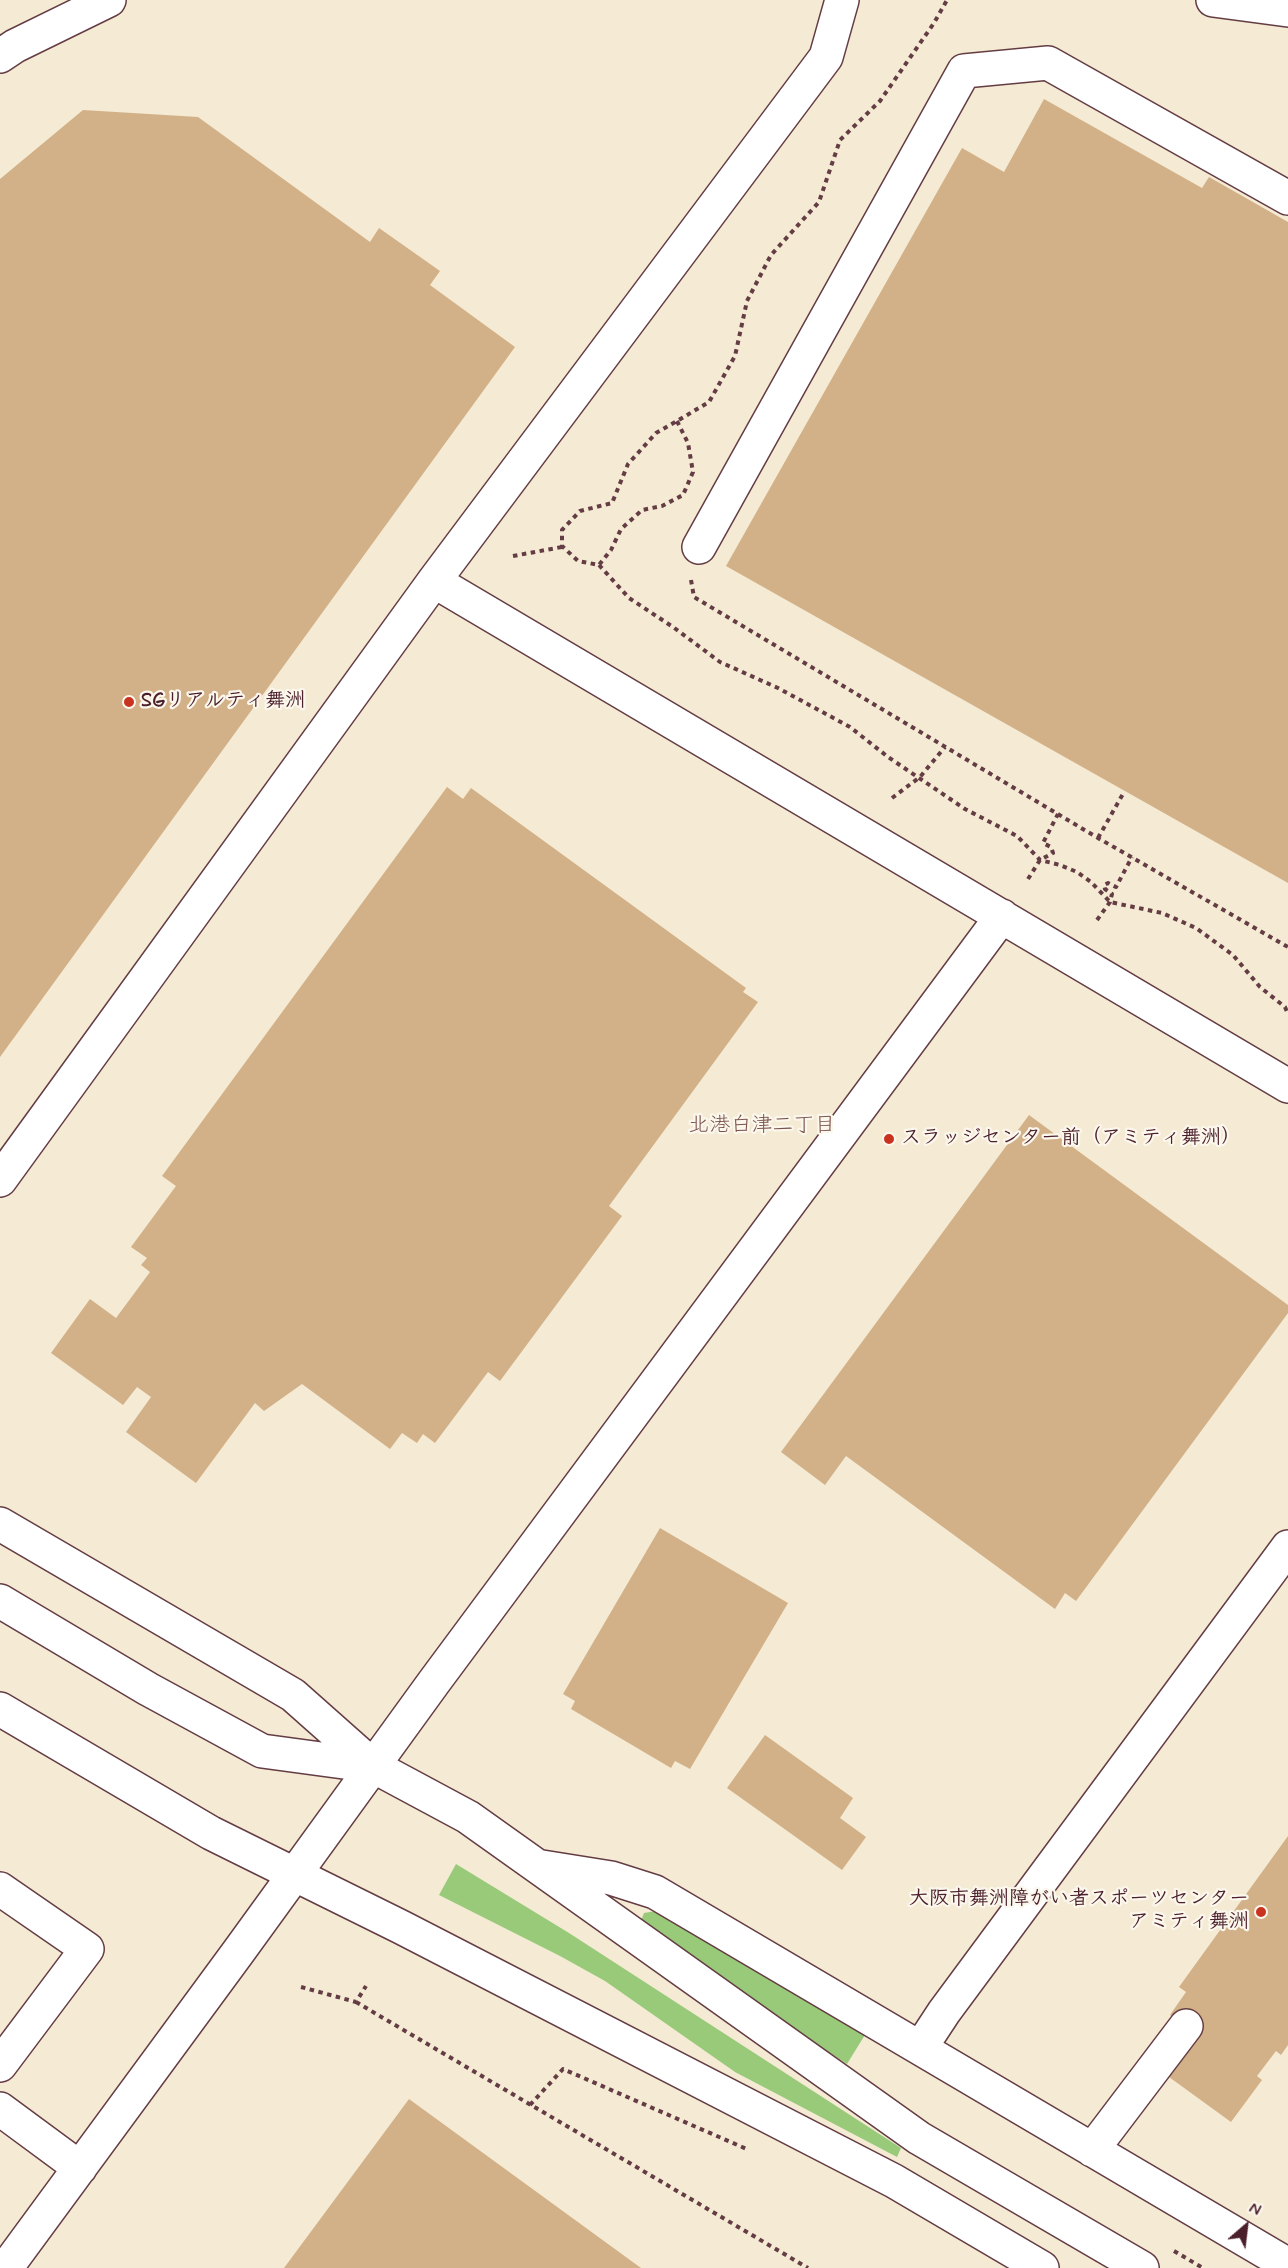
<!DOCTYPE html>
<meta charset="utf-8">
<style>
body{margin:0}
#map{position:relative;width:1288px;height:2268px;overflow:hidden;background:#f5ead4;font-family:Mynerve,sans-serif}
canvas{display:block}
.north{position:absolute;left:1216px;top:2196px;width:60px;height:60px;-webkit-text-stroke:4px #fbf7ec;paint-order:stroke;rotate:28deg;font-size:16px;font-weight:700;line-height:24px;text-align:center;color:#4a1f2b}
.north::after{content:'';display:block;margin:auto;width:21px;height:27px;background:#4a1f2b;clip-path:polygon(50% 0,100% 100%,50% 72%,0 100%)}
</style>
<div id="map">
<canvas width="1288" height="2268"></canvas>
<div class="north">N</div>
</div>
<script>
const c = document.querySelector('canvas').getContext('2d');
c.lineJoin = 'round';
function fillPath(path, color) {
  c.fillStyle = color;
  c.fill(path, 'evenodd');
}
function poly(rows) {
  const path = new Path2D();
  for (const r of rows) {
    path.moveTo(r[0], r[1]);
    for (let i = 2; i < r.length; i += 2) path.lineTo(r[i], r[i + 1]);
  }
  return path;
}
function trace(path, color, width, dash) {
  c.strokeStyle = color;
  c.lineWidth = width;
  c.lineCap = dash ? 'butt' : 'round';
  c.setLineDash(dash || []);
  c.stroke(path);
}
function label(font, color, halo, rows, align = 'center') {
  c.font = font + ' Mynerve,"Klee One",sans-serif';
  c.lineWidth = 4.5;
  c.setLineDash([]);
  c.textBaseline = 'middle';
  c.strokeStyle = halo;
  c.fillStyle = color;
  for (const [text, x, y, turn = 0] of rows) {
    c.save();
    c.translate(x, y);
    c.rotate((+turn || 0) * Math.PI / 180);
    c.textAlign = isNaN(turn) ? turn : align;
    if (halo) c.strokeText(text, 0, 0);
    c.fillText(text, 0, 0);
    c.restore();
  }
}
const green = poly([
 [456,1864,569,1933,901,2148,897,2157,735,2072,605,1981,560,1956,439,1895],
 [656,1911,868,2030,847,2064,645,1934,640,1923,644,1913]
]);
const building = poly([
 [1044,99,1202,188,1209,177,1288,222,1288,883,726,566,962,148,1004,172],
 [83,110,198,117,370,242,379,228,440,271,430,285,515,347,0,1057,0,179],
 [447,787,463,799,471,788,746,988,743,992,758,1002,609,1206,622,1216,500,1381,488,1372,435,1443,423,1434,417,1443,402,1433,390,1449,302,1384,264,1411,255,1403,196,1483,126,1432,151,1397,137,1387,123,1405,51,1353,90,1299,116,1318,150,1272,141,1265,147,1258,131,1247,176,1186,162,1176],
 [1029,1115,1288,1305,1288,1313,1076,1601,1065,1593,1055,1609,846,1456,825,1485,781,1452],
 [660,1528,788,1603,690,1769,675,1761,671,1768,571,1709,575,1701,563,1694],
 [765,1735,853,1798,840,1818,866,1837,842,1870,727,1788],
 [1288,1836,1288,2045,1281,2055,1276,2051,1257,2076,1262,2080,1231,2122,1169,2077,1199,2036,1170,2015,1186,1992,1179,1987],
 [409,2099,641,2268,284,2268]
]);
const path = poly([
 [677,421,688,443,693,472,683,495,662,506,642,510,621,529,611,550,599,565,578,561,562,546,562,530,580,511,612,503,628,464,656,433,677,421,709,402,735,356,747,301,771,255,819,202,840,140,880,101,934,23,947,0],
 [513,556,562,547],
 [599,565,629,598,673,627,720,662,778,688,850,727,888,757,965,809,1017,836,1040,860,1060,865,1077,872,1091,882,1110,902,1162,913,1196,928,1233,955,1260,987,1285,1007,1288,1014],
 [691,580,694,597,1098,838,1288,947],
 [892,798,920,777,945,747],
 [1098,838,1124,792],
 [1028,879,1040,860,1053,853,1051,847,1043,843,1058,814],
 [1097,920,1110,902,1112,894,1105,889,1104,885,1108,883,1116,887,1132,857],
 [301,1987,356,2002,366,1986],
 [356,2002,808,2268],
 [530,2105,563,2069,749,2150],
 [1174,2251,1203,2268]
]);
const minor = poly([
 [1213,0,1288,10],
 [0,56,15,46,109,0],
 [699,547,964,71,1048,63,1288,198],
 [434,581,1288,1086],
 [0,1180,434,581,826,57,842,0],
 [0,1524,293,1695,373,1766,468,1817,919,2138,1142,2268],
 [0,1601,148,1689,262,1751,373,1766],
 [0,1709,211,1833,401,1927,894,2181,1042,2268],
 [542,1867,611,1878,655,1892,1288,2265],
 [0,1889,87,1949,0,2065],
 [921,2047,944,2012,1288,1547],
 [0,2109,80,2168],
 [1092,2150,1186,2026],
 [6,2268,239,1951,434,1682,1002,916]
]);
const markers = [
 [129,702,6,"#c8321e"],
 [889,1139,6,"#c8321e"],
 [1261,1912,6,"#c8321e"]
];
const poiNames = [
 ["SGリアルティ舞洲",141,702],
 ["スラッジセンター前（アミティ舞洲）",901,1139],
 ["大阪市舞洲障がい者スポーツセンター",1249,1900,"right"],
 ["アミティ舞洲",1249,1923,"right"]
];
const neighbourhoodNames = [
 ["北港白津二丁目",762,1127]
];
fillPath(green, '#99ca7a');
fillPath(building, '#d2b188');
trace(minor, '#643d44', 36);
trace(path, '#643d44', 4, [4.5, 4.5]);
trace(minor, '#fff', 33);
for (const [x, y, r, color] of markers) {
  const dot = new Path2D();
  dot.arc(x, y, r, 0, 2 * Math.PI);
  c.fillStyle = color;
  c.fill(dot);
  trace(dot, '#fbf7ec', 2);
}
label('bold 20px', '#4a1f2b', '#fbf7ec', poiNames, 'left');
label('21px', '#7a524c', '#fbf7ec', neighbourhoodNames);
</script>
